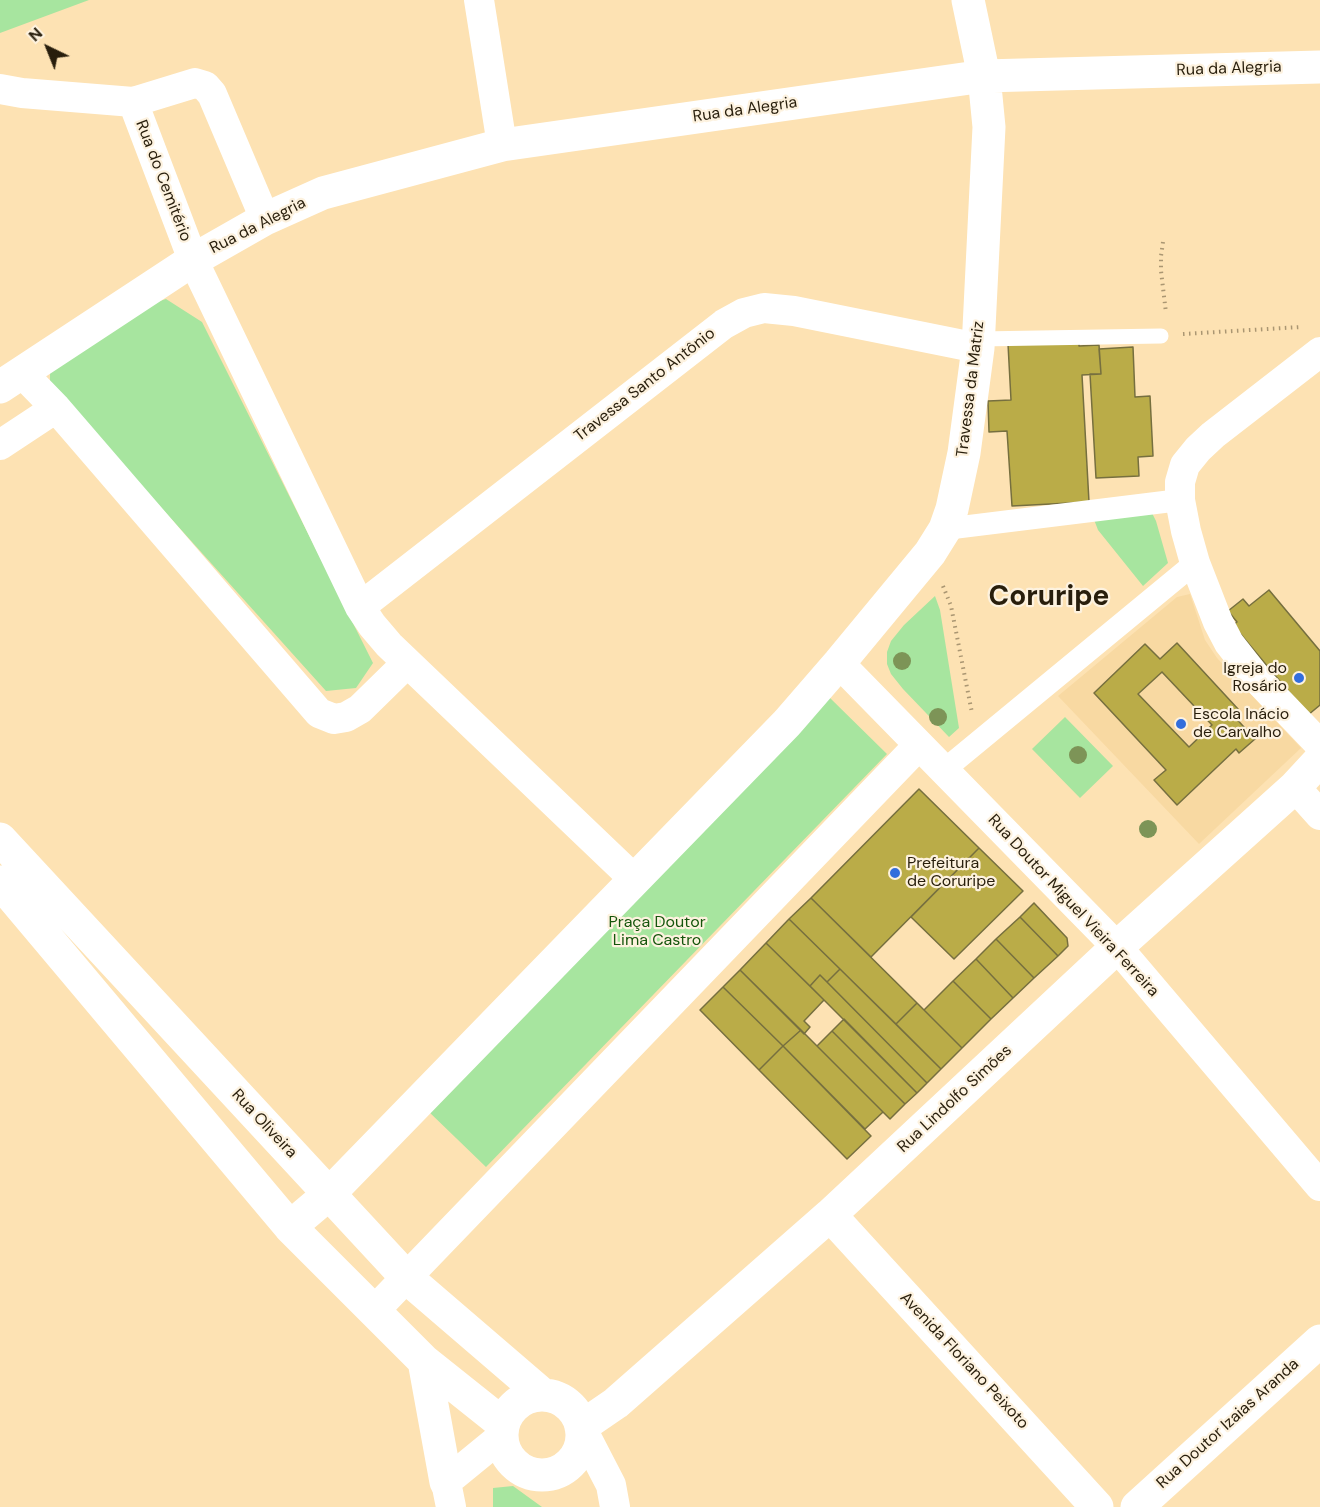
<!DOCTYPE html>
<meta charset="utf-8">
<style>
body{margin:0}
#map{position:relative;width:1320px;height:1507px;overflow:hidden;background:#fde2b3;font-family:"DM Sans",sans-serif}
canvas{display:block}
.north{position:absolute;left:18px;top:18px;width:60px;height:60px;-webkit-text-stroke:4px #fdf2df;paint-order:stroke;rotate:317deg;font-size:16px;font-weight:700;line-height:24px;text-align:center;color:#281e0c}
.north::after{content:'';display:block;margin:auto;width:21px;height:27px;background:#281e0c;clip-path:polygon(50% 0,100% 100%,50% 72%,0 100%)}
</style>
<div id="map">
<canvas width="1320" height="1507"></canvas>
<div class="north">N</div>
</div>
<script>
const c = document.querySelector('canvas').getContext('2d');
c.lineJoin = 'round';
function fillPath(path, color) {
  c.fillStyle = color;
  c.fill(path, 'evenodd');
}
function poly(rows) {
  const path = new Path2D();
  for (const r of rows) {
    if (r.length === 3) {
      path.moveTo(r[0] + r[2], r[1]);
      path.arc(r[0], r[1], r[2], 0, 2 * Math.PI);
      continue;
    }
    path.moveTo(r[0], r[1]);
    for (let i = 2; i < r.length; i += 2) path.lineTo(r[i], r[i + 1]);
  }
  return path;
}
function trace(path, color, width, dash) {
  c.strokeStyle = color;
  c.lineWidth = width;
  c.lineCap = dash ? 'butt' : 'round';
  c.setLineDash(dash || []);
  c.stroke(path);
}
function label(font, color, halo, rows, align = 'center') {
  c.font = font + ' "DM Sans",sans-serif';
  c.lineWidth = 4.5;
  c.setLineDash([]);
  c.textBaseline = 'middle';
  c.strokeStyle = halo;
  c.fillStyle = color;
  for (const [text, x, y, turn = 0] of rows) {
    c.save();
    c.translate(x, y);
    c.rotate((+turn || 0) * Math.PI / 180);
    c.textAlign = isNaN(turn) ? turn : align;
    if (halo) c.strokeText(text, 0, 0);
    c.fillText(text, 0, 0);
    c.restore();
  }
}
const built = poly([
 [1190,594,1205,640,1217,658,1301,748,1199,844,1058,696,1177,597]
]);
const green = poly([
 [0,0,89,0,0,33],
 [166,299,202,322,373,663,356,688,326,691,50,384,50,371,135,309],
 [1152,513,1156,521,1168,563,1143,586,1098,530,1093,517],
 [935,596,940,610,959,728,949,737,903,689,891,674,887,664,887,652,891,641,904,625],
 [829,697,887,754,486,1167,427,1110],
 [1065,717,1113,766,1080,798,1032,749],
 [513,1486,542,1507,493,1507,493,1488]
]);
const building = poly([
 [1079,340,1079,346,1099,345,1101,374,1082,375,1089,502,1012,506,1007,431,989,432,988,401,1011,400,1008,344,1079,340],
 [1133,347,1135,397,1150,396,1153,456,1138,457,1139,476,1096,478,1090,374,1101,374,1099,349,1133,347],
 [1269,590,1320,651,1320,705,1308,715,1233,625,1237,622,1228,611,1243,599,1249,606,1269,590],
 [1177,643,1238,709,1232,714,1255,739,1239,753,1236,749,1177,805,1154,780,1166,770,1094,693,1145,644,1160,659,1177,643],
 [1162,672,1212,725,1189,747,1138,694,1162,672],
 [919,789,979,848,871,957,811,898,919,789],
 [979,848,1023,891,954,959,911,917,979,848],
 [811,898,917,1003,896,1024,789,919,811,898],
 [1034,903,1067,938,1068,946,1058,956,1020,917,1034,903],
 [1020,917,1058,956,1034,978,996,939,1020,917],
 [789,919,840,969,827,982,820,975,810,986,766,943,789,919],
 [996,939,1034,978,1013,998,976,959,996,939],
 [766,943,824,1000,804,1021,810,1027,804,1034,740,970,766,943],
 [976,959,1013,998,991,1019,953,981,976,959],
 [840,969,941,1069,927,1083,827,982,840,969],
 [740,970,801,1030,783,1046,723,987,740,970],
 [820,975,927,1083,917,1093,810,986,820,975],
 [953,981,991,1019,962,1048,924,1010,953,981],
 [723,987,783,1046,759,1070,700,1010,723,987],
 [917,1003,962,1048,941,1069,896,1024,917,1003],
 [844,1019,917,1093,905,1104,832,1031,844,1019],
 [801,1030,883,1112,865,1129,783,1046,801,1030],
 [832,1031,905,1104,890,1119,817,1046,832,1031],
 [783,1046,871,1136,847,1159,759,1070,783,1046]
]);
const path = poly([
 [1163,242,1161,256,1161,271,1166,313],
 [1183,334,1301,327],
 [943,586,951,606,972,713]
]);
const service = poly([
 [979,339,1161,336]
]);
const pedestrian = poly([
 [945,529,1180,500],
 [944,770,1195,563]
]);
const minor = poly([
 [479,0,502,145],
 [0,89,22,93,133,102,193,260,360,607,372,625,389,645,634,879],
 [133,102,195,83,205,86,212,94,265,219],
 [1320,352,1213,435,1198,449,1185,465,1180,482,1180,500,1186,531,1195,563,1218,622,1229,643,1258,680,1320,745],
 [21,372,56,408,319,713,334,719,346,717,360,709,407,663],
 [0,445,56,408],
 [360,607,724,324,744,313,764,308,794,311,978,348],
 [839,663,1117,947,1320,1186],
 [1295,787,1320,815],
 [374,1311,919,745],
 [581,1427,611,1485,615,1507],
 [451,1507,446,1482,501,1437]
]);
const tertiary = poly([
 [0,387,193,260,265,219,323,193,502,145,984,76,1320,67],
 [0,839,407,1278,542,1394],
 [0,882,290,1227,424,1361,503,1424],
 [830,1215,1097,1507],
 [290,1227,329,1194,787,723,839,663,930,553,945,529,952,509,964,453,978,348,989,127,984,76,968,0],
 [424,1361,446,1482],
 [542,1435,40],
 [581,1427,616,1403,830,1215,1117,947,1295,787,1320,760],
 [1137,1507,1320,1341]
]);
const trees = [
 [902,661],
 [938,717],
 [1078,755],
 [1148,829]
];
const markers = [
 [1299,678,6,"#336edc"],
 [1181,724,6,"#336edc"],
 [895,873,6,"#336edc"]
];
const streetNames = [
 ["Rua da Alegria",1229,69,-2],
 ["Rua da Alegria",745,110,-8],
 ["Rua do Cemitério",163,181,69],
 ["Rua da Alegria",258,226,-27],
 ["Travessa Santo Antônio",645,385,-38],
 ["Travessa da Matriz",971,389,-83],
 ["Rua Doutor Miguel Vieira Ferreira",1073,906,47],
 ["Rua Lindolfo Simões",955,1099,-43],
 ["Rua Oliveira",264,1124,47],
 ["Avenida Floriano Peixoto",964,1361,47],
 ["Rua Doutor Izaias Aranda",1228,1424,-42]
];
const poiNames = [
 ["Igreja do",1287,669,"right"],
 ["Rosário",1287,687,"right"],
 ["Escola Inácio",1193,715],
 ["de Carvalho",1193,733],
 ["Prefeitura",907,864],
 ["de Coruripe",907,882]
];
const parkNames = [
 ["Praça Doutor",657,923],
 ["Lima Castro",657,941]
];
const townNames = [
 ["Coruripe",1049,598]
];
fillPath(built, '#f8d9a2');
fillPath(green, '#a7e59f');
fillPath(building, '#baac48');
trace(building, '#766f3f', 1.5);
trace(path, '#aa9672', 4, [1.5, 4.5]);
trace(service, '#fff', 15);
trace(pedestrian, '#fff', 22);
trace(minor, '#fff', 30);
trace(tertiary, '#fff', 33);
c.fillStyle = '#7d9457';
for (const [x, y] of trees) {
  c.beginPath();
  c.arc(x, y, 9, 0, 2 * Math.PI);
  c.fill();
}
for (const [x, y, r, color] of markers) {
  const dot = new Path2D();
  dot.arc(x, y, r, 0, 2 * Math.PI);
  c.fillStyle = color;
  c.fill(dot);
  trace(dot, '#fdf2df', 2);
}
label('16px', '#281e0c', '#fdf2df', streetNames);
label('16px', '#281e0c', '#fdf2df', poiNames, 'left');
label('16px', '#15550c', '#fdf2df', parkNames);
label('bold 28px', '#281e0c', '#fdf2df', townNames);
</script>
